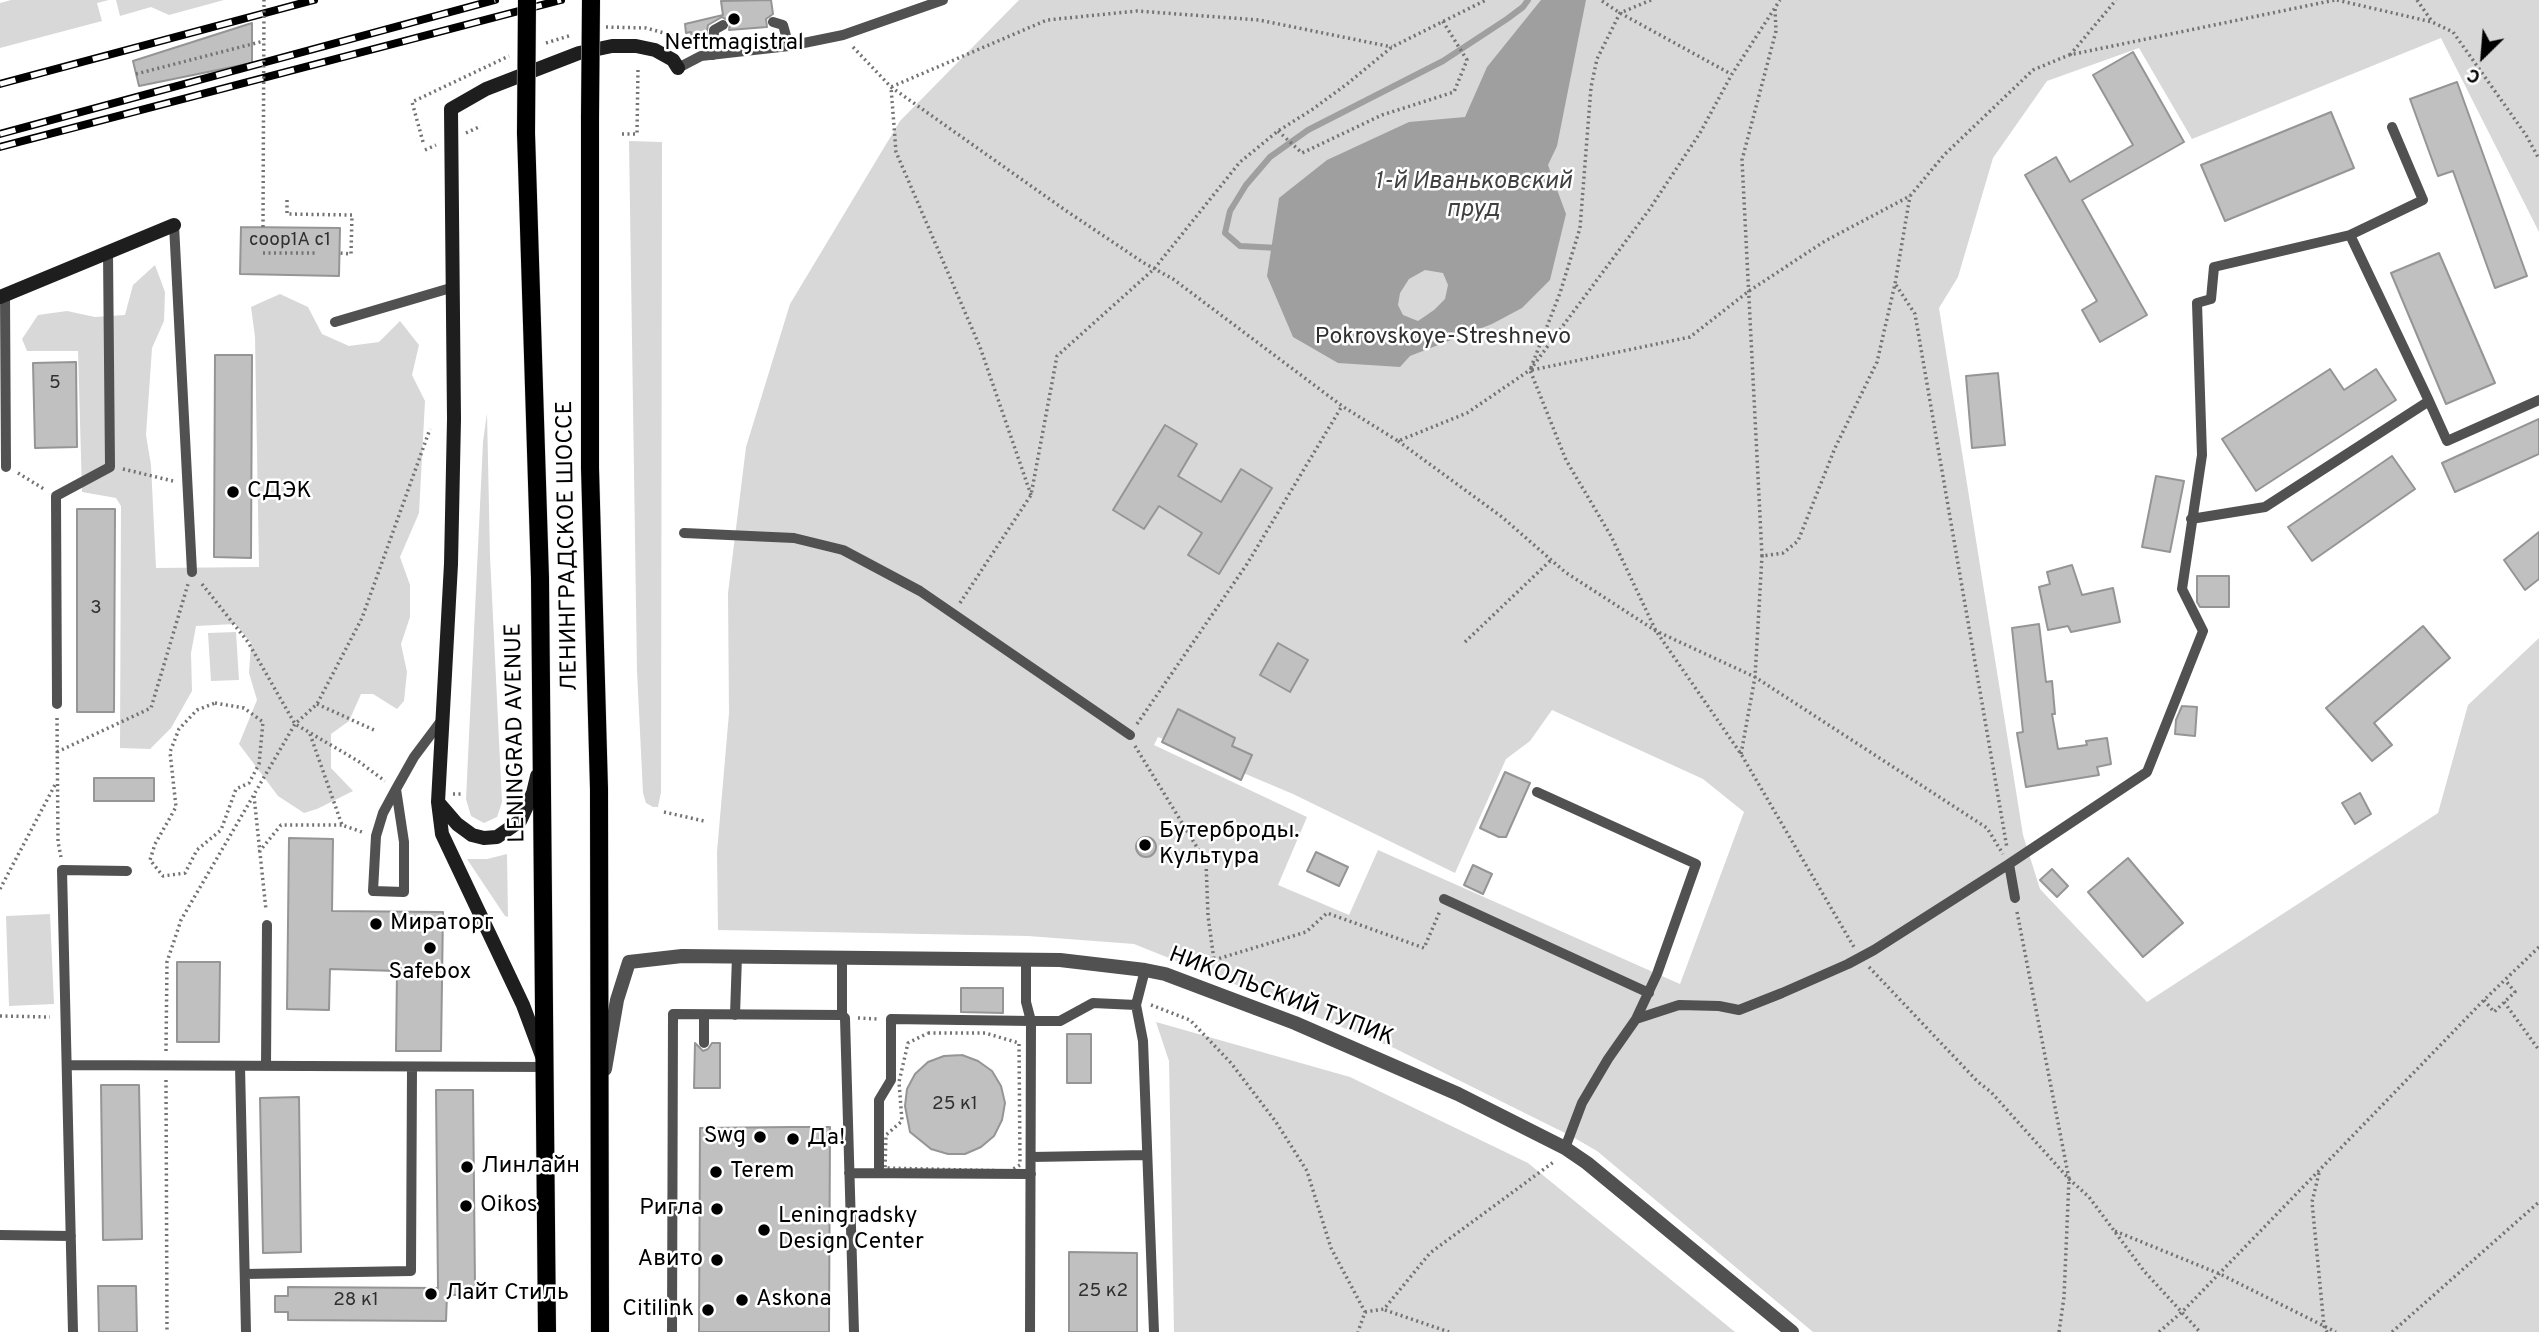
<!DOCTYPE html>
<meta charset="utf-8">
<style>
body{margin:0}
#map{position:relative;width:2539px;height:1332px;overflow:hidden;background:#fff;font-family:Overpass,sans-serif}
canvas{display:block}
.north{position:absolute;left:2448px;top:21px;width:70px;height:70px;-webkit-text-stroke:5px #fff;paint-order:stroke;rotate:205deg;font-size:19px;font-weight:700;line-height:28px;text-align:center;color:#000}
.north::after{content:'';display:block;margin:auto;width:24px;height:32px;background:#000;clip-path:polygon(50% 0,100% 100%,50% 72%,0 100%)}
</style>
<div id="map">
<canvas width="2539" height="1332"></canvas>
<div class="north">С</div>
</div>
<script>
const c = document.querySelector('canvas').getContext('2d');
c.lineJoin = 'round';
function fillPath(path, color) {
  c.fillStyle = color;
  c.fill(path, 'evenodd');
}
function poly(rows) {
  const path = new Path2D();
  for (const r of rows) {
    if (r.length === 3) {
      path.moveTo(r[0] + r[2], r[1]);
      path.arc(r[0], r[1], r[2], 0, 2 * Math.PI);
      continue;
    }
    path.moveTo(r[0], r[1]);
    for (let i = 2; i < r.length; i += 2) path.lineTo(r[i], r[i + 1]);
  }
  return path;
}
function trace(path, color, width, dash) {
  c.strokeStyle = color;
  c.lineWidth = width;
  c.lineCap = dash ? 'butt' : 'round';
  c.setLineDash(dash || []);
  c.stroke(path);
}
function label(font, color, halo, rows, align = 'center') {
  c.font = font + ' Overpass,sans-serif';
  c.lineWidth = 5;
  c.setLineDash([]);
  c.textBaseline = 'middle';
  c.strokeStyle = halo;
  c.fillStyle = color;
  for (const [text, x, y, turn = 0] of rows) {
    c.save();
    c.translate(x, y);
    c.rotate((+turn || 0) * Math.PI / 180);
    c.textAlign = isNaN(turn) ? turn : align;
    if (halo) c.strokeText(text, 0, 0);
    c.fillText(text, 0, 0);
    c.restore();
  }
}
const green = poly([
 [11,0,109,0,97,3,102,21,0,48,0,3],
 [116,0,224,0,169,15,151,7,120,16],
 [1019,0,2539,0,2539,232,2441,38,2192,139,2139,48,2047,81,1993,158,1958,277,1939,308,2023,835,2040,889,2147,1002,2438,813,2468,705,2539,638,2539,1332,1813,1332,1597,1151,1571,1136,1394,1048,1134,944,1028,936,718,930,717,852,729,713,728,593,746,447,790,304,900,121],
 [1552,710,1703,779,1744,812,1680,984,1378,850,1349,915,1278,885,1307,817,1154,745,1158,737,1293,794,1455,873,1506,759,1530,741],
 [629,141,662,142,661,792,658,807,653,807,646,803,643,793,637,671],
 [155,265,165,292,164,321,152,348,146,435,151,465,156,568,259,567,255,337,251,307,280,294,308,307,322,334,349,346,379,342,400,321,419,345,412,375,425,401,419,513,400,557,410,585,410,617,401,644,407,672,404,701,397,709,373,694,361,694,349,721,331,734,331,768,353,791,317,809,304,813,278,796,239,744,257,700,249,673,251,643,235,624,196,626,191,653,192,691,171,728,150,749,120,748,121,506,116,498,82,492,78,351,27,351,22,339,38,315,67,311,95,317,125,315,133,285],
 [487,413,490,556,502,802,497,817,484,823,471,816,466,799,483,442],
 [236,632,239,680,211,681,208,633],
 [507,854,508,917,505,916,467,859,487,859],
 [50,914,54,1004,9,1006,6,916],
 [1156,1022,1350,1077,1528,1163,1735,1332,1174,1332,1169,1061]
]);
const water = poly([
 [1541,0,1586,0,1557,146,1548,165,1566,214,1550,280,1522,308,1492,324,1410,356,1400,367,1338,363,1293,337,1267,276,1279,198,1327,160,1409,122,1465,117,1487,67],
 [1425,270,1443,273,1448,285,1445,299,1434,310,1418,321,1403,315,1398,305,1400,293,1409,279]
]);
const stream = poly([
 [1278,248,1240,246,1225,233,1230,211,1246,185,1270,157,1308,130,1443,61,1507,19,1523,7,1528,0]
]);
const building = poly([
 [771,0,773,14,766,19,767,27,729,30,730,22,722,17,708,25,706,36,692,39,691,32,686,33,685,24,723,15,721,1,771,0],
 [252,23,252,63,139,86,133,61,252,23],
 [2133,52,2184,142,2082,200,2147,315,2100,342,2082,310,2097,301,2025,175,2056,157,2070,182,2133,145,2093,75,2133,52],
 [2457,82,2527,276,2495,288,2453,171,2438,176,2410,99,2457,82],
 [2331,112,2354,168,2225,221,2201,165,2331,112],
 [241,227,340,228,339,276,240,274,241,227],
 [2439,253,2495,383,2446,404,2391,273,2439,253],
 [215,355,252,355,251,558,214,557,215,355],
 [76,362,77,447,35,448,33,363,76,362],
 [2330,369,2344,390,2376,369,2396,400,2256,491,2222,439,2330,369],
 [1998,373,2005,445,1972,448,1966,376,1998,373],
 [2539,419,2539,454,2455,492,2442,463,2539,419],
 [1165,425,1197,444,1178,476,1221,502,1241,469,1272,488,1219,574,1188,555,1202,533,1159,506,1144,529,1113,510,1165,425],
 [2392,456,2415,489,2312,561,2288,527,2392,456],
 [2156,476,2184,481,2170,552,2142,547,2156,476],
 [77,509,115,509,114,712,77,712,77,509],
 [2539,532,2539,579,2525,590,2504,560,2539,532],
 [2072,565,2082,595,2113,588,2120,622,2071,632,2068,626,2048,630,2039,587,2050,584,2047,572,2072,565],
 [2197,576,2229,576,2229,607,2200,607,2197,602,2197,576],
 [2039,624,2046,682,2052,681,2055,714,2052,714,2058,749,2087,745,2086,741,2107,738,2111,764,2097,767,2099,775,2026,787,2017,733,2023,732,2012,628,2039,624],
 [2423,626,2450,658,2374,723,2392,745,2372,761,2326,708,2423,626],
 [1278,643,1308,660,1290,692,1260,675,1278,643],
 [2182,706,2197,707,2195,736,2175,734,2176,720,2182,706],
 [1178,709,1235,738,1232,746,1252,755,1241,780,1162,742,1178,709],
 [1505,772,1530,783,1506,837,1499,837,1480,828,1505,772],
 [94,778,154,778,154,801,94,801,94,778],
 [2360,793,2371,814,2355,824,2342,803,2360,793],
 [1146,847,10],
 [289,838,333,839,332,911,443,912,441,1051,396,1051,397,971,330,969,329,1010,287,1009,289,838],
 [1316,852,1348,867,1339,886,1307,871,1316,852],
 [2128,858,2183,923,2143,957,2088,892,2128,858],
 [1473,865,1492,874,1483,894,1464,885,1473,865],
 [2052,869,2068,886,2057,897,2040,880,2052,869],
 [177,962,220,962,219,1042,177,1042,177,962],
 [961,988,1003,988,1003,1013,961,1012,961,988],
 [1067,1034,1091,1034,1091,1083,1067,1083,1067,1034],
 [695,1043,703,1051,708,1049,712,1043,720,1043,720,1088,694,1088,695,1043],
 [962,1055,978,1061,992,1071,1001,1086,1005,1103,1002,1120,994,1136,981,1147,965,1154,948,1154,931,1149,910,1132,905,1106,907,1089,915,1074,928,1062,944,1056,962,1055],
 [101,1085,139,1085,142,1239,103,1240,101,1085],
 [436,1090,473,1090,475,1287,471,1287,471,1295,447,1295,446,1321,288,1320,288,1312,275,1312,275,1296,288,1296,288,1287,438,1288,436,1090],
 [299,1097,301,1252,263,1253,260,1098,299,1097],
 [792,1127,830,1127,829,1332,699,1332,700,1128,792,1127],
 [1069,1252,1137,1253,1137,1332,1069,1332,1069,1252],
 [98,1286,136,1286,137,1332,99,1332,98,1286]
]);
const path = poly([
 [1651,0,1620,13,1597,59,1591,87,1580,228,1560,293,1530,370,1566,460,1611,536,1656,631,1741,754,1854,947],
 [2337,0,2432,22,2453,32,2526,135,2539,159],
 [2417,0,2431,20],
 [1602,1,1620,13,1731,74],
 [1775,9,1776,31,1742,160,1762,556,1783,553,1798,541,1835,448,1877,362,1895,284,1910,196],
 [606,27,646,28,668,34,689,46],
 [546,43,572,35],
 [853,47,891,87,1065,210,1144,263,1173,279,1342,406,1398,441,1467,413,1530,370,1649,210,1700,133,1732,74,1780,0],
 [2070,55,2116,0],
 [136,74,264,41],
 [1278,131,1302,153,1382,115,1454,92,1467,60,1442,20],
 [466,133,481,126],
 [622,134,637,134,638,68],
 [423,142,412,102,509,56],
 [425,150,436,145],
 [287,200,287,214,352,215,351,254,339,253],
 [263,253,315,253],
 [1896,285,1915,314,2007,848],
 [1532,370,1690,337,1749,291,1825,241,1910,196,1944,155,2033,70,2069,55,2335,0],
 [1398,441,1502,517,1565,572,1656,631,1755,677,1987,828,2003,854],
 [123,469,173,481],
 [18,473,44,489],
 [1031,495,980,347,896,152,891,87,1047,20,1137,11,1259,20,1392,47],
 [202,584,248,642,295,724,358,761,385,781],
 [960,603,1031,495,1057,356,1154,269,1240,162,1278,131,1313,109,1347,84,1392,47,1486,0],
 [1465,642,1551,560],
 [215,703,244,708,263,722,259,764,249,783,236,789,221,830,197,850,185,873,163,876,150,860,155,844,176,807,170,752,179,729,197,710,215,703],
 [317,704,374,730],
 [57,718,58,842,61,857],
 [1137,724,1247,564,1342,406],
 [310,734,342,825,362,832],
 [1135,746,1206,862,1208,916,1214,960,1208,972],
 [57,752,151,708,188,584],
 [1741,754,1755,677,1762,556],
 [453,794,462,794],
 [254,796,266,910],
 [664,812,704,821],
 [259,852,281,825,342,825],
 [0,889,56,783],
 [2017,912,2069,1179,2064,1297,2059,1332],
 [1214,960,1306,932,1327,913,1424,948,1440,911],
 [1869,967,1978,1082,1991,1092,2069,1179,2089,1197,2144,1271,2200,1332],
 [2484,1000,2494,1012,2515,992,2505,980],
 [2504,1002,2539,1050],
 [1151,1005,1190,1020,1231,1063,1276,1122,1307,1171,1331,1248,1365,1312,1358,1332],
 [0,1016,50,1017],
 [858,1018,878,1019],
 [928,1033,985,1033,1019,1043,1020,1165,1010,1171,885,1168,886,1135,902,1121,899,1082,908,1043,928,1033],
 [166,1051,167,962,181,920,295,724,317,704,362,618,430,429],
 [166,1080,167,1332],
 [2319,1173,2312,1202,2324,1326,2327,1332],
 [2115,1231,2220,1274,2336,1332],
 [1385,1310,1449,1332],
 [1365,1312,1384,1309,1430,1253,1555,1161],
 [2159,1332,2183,1311,2484,1000,2539,947],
 [2392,1332,2539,1202]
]);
const lane = poly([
 [773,22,783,25,789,46],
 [713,55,714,30,723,25],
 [678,68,701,56,789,46,843,35,943,0],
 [174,225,192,572],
 [2350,235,2423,200,2392,127],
 [5,295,6,467],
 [335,322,454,287],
 [2191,519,2265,507,2429,401,2447,441,2539,400],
 [684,533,794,538,843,550,920,591,1130,735],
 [57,704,56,496,110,467,108,253],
 [396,789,404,842,404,892,373,891,376,836,383,813,396,789,414,757,441,721],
 [1537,792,1696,864,1657,974,1636,1019],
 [2015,898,2009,864,2147,772,2203,631,2182,589,2202,455,2197,303,2211,299,2214,267,2350,235,2429,401],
 [1444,899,1649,993],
 [1026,959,1026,1002,1031,1021,1060,1021,1093,1003,1136,1005,1143,1041,1154,1332],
 [1136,1005,1145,970],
 [735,1015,737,956],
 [842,1015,842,957],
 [704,1016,704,1043],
 [67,1065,546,1067],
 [240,1066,246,1332],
 [266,1066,267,925],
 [1565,1148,1582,1103,1608,1059,1636,1019,1679,1005,1719,1006,1739,1010,1782,993,1848,964,1874,950,2009,864],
 [1031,1157,1147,1155],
 [849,1173,1031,1174],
 [879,1173,879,1100,891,1080,891,1019,1031,1021,1030,1332],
 [0,1235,71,1236],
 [245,1274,411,1271,412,1067],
 [73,1332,62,870,127,871],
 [672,1332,673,1014,842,1015,845,1018,854,1332]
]);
const street = poly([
 [605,1069,617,1000,629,962,682,956,1060,960,1145,970,1165,974,1295,1023,1458,1094,1565,1148,1587,1163,1792,1332]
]);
const secondary = poly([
 [0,297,174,225],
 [438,802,457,824,472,835,484,838,497,837,520,821,533,793,537,776],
 [542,1056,523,1005,442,834,438,802,451,564,454,419,451,109,486,89,579,53,612,46,636,46,655,50,673,60,678,68]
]);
const primary = poly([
 [590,117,590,468,599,789,600,1332],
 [526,133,540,578,547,1332]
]);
const rail = poly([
 [0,84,314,0],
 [0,134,495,0],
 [0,147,561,0]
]);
const pathBridge = poly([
 [263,227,264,0]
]);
const primaryBridge = poly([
 [590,117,591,0],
 [526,133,527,0]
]);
const markers = [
 [734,19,7,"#000"],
 [233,492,7,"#000"],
 [1145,845,7,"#000"],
 [376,924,7,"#000"],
 [430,948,7,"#000"],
 [760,1137,7,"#000"],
 [793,1139,7,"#000"],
 [467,1167,7,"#000"],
 [716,1172,7,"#000"],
 [466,1206,7,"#000"],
 [717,1209,7,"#000"],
 [764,1230,7,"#000"],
 [717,1260,7,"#000"],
 [431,1294,7,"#000"],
 [742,1300,7,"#000"],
 [708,1310,7,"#000"]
];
const numberNames = [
 ["соор1А с1",290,241],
 ["5",55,384],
 ["3",96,609],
 ["25 к1",955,1105],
 ["25 к2",1103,1292],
 ["28 к1",356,1301]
];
const poiNames = [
 ["Neftmagistral",734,44,"center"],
 ["СДЭК",247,492],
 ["Бутерброды.",1159,832],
 ["Культура",1159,858],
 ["Мираторг",390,924],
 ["Safebox",430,973,"center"],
 ["Swg",746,1137,"right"],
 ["Да!",807,1139],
 ["Линлайн",481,1167],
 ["Terem",730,1172],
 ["Oikos",480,1206],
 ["Ригла",703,1209,"right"],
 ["Leningradsky",778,1217],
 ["Design Center",778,1243],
 ["Авито",703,1260,"right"],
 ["Лайт Стиль",445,1294],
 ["Askona",756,1300],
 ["Citilink",694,1310,"right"]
];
const parkNames = [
 ["Pokrovskoye-Streshnevo",1443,338]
];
const streetNames = [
 ["ЛЕНИНГРАДСКОЕ ШОССЕ",569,546,-91],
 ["LENINGRAD AVENUE",517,733,-91],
 ["НИКОЛЬСКИЙ ТУПИК",1281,998,21]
];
const waterNames = [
 ["1-й Иваньковский",1473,183],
 ["пруд",1473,211]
];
fillPath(green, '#d8d8d8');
fillPath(water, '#9f9f9f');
trace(stream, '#9f9f9f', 6);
fillPath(building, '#c0c0c0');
trace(building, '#959595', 2);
trace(primary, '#dbdbdb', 19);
trace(path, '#737373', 3.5, [2, 3.5]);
trace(lane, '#515151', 10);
trace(street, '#515151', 14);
trace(secondary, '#1e1e1e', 14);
trace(primary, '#000', 18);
trace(rail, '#000', 8);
trace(rail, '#fff', 5, [16]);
trace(primaryBridge, '#dbdbdb', 19, []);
trace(pathBridge, '#737373', 3.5, [2, 3.5]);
trace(primaryBridge, '#000', 18);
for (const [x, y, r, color] of markers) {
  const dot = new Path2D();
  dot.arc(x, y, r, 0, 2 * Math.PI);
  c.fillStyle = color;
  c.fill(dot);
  trace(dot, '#fff', 2.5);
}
label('19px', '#303030', null, numberNames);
label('23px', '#000', '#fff', poiNames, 'left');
label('23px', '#2f2f2f', '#fff', parkNames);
label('23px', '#000', '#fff', streetNames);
label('italic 24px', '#404040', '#fff', waterNames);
</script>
